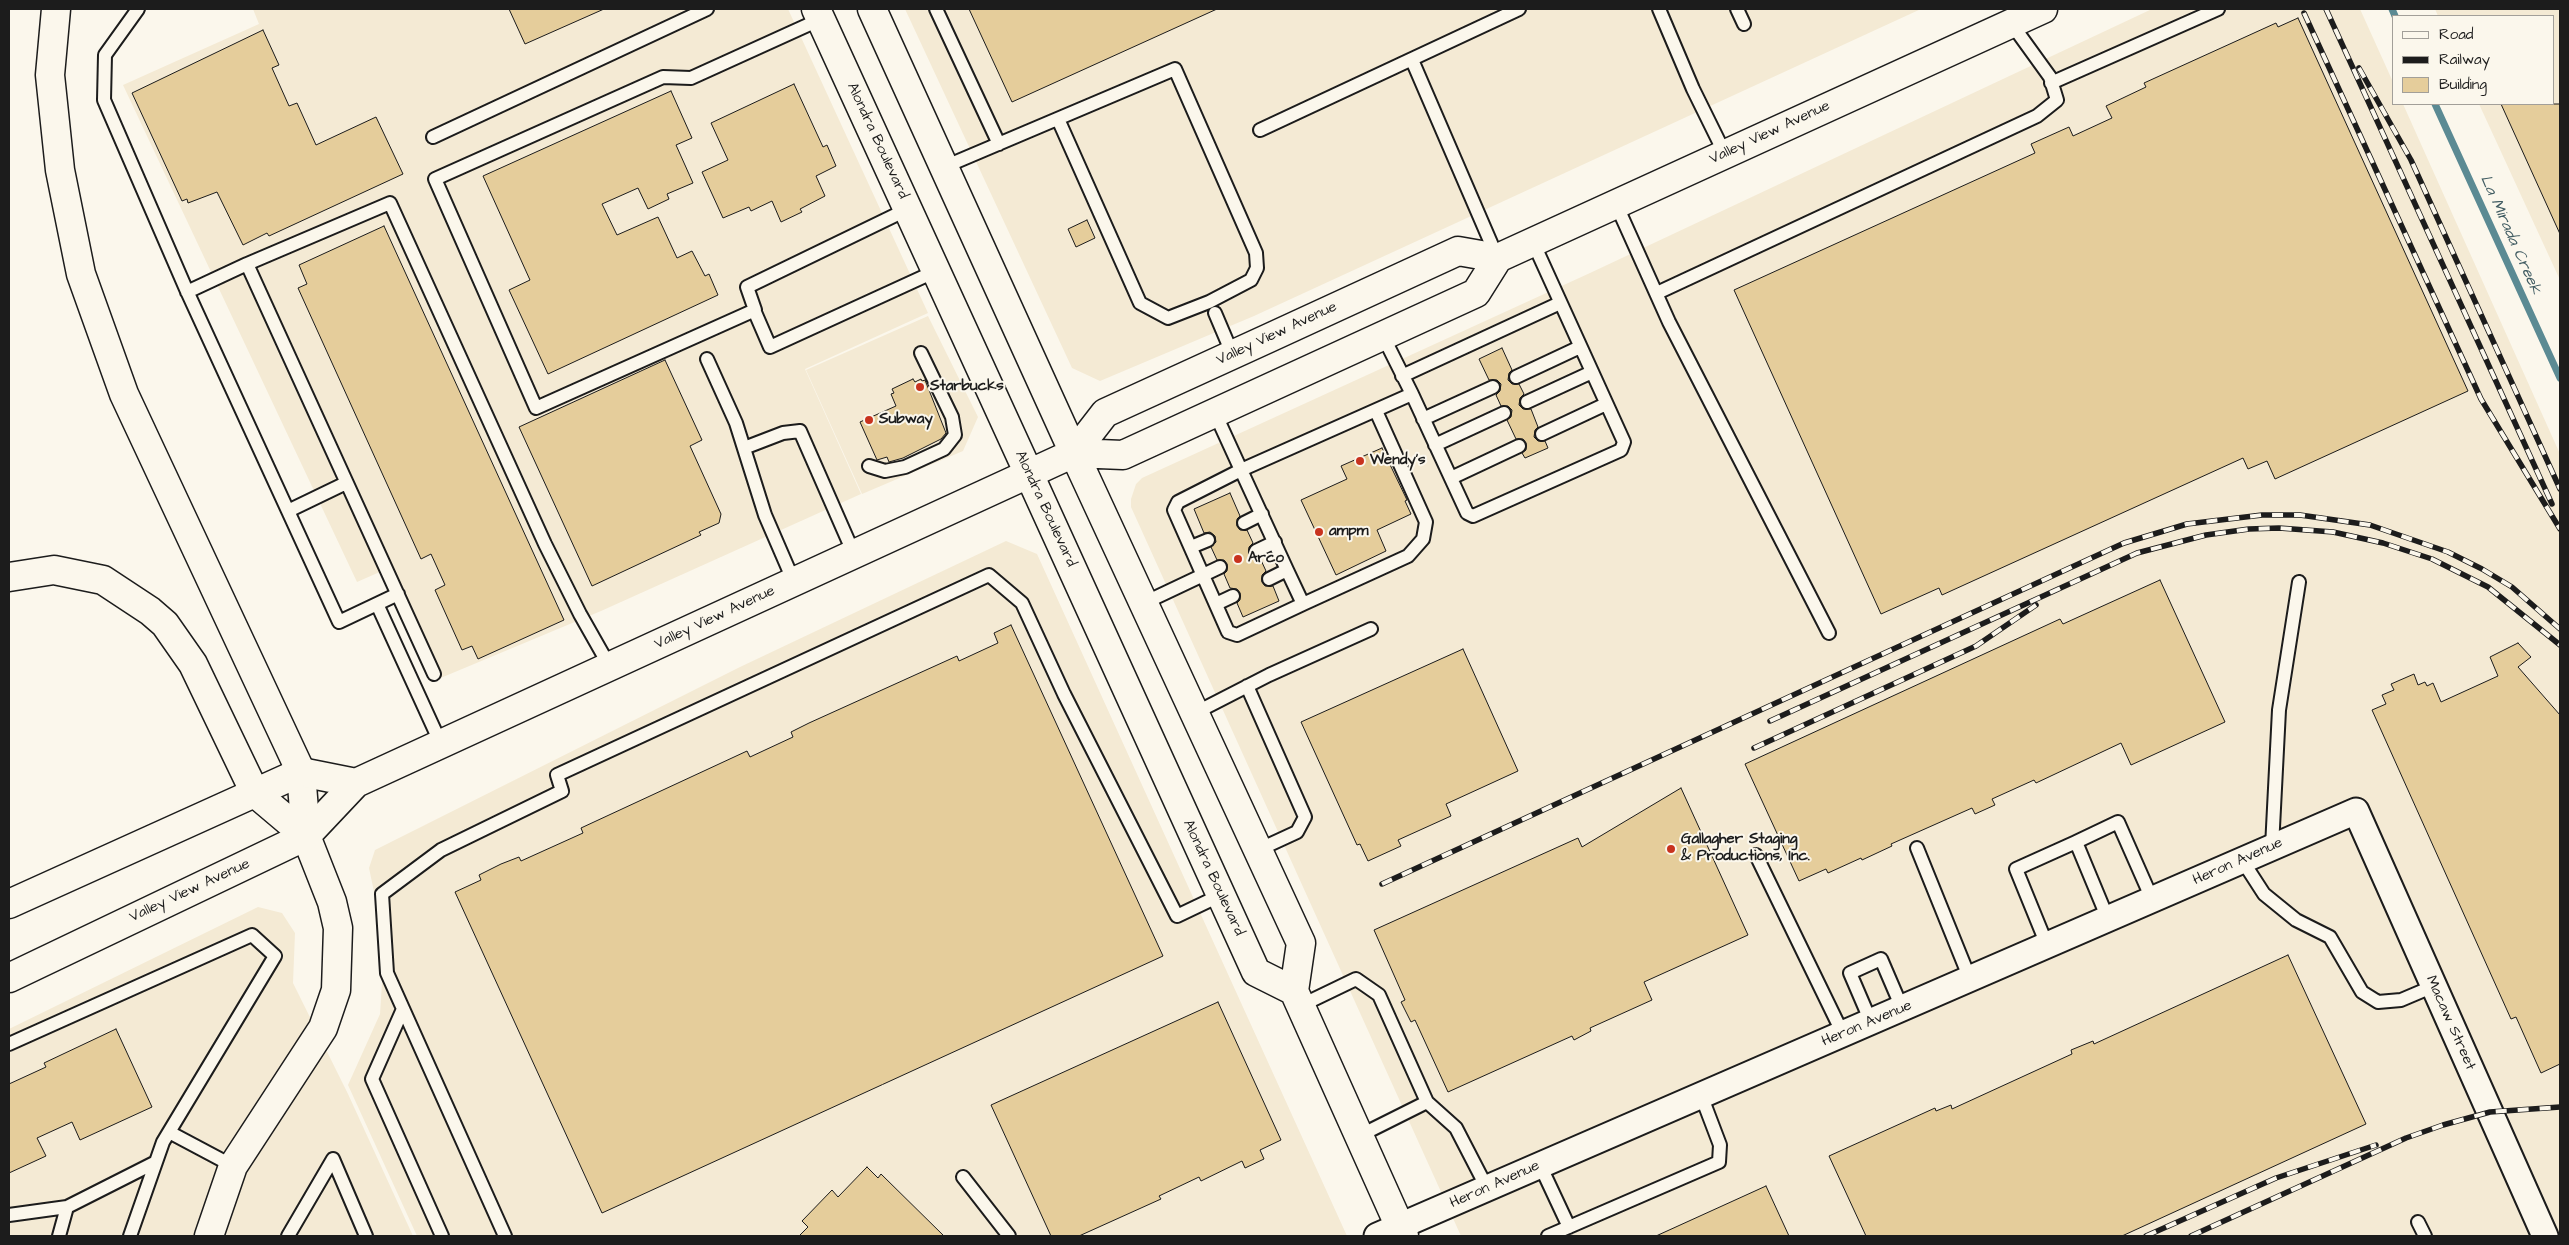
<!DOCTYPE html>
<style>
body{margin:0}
#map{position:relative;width:2569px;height:1245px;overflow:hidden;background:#fbf7ec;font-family:"Architects Daughter",sans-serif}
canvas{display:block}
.frame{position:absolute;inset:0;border:10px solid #1c1c1c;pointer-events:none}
.legend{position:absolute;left:2392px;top:15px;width:162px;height:90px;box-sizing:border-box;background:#fbf7ec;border:1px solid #a29f99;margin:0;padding:6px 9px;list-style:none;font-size:15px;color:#1c1c1c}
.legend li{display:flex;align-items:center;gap:10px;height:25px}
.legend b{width:25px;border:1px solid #a29f99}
</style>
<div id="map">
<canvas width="2569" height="1245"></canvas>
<div class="frame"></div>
<ul class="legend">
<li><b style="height:6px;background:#fbf7ec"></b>Road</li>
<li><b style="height:6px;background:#1c1c1c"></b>Railway</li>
<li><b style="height:14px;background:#e5cd9b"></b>Building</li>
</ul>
</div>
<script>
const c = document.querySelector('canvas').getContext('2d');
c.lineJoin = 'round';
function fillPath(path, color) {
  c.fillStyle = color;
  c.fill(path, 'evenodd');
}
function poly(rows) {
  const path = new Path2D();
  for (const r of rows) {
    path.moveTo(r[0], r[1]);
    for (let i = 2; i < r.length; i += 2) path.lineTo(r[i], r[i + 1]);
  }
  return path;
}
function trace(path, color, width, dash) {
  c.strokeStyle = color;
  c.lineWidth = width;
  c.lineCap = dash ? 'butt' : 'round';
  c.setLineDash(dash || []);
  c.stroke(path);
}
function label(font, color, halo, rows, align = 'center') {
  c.font = font + ' "Architects Daughter",sans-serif';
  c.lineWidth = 4;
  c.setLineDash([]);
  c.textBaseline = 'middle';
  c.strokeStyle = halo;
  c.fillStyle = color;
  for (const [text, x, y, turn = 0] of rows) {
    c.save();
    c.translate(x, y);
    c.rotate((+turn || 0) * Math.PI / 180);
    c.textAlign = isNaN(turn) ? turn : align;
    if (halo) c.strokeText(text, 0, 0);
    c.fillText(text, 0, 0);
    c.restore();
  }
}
const built = poly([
 [253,9,788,9,928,313,805,369,861,494,601,611,431,682,382,571,357,582,123,85,259,24],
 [905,9,1921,9,1254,316,1100,381,1072,368],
 [2152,9,2360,9,2393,82,2393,104,2403,104,2560,454,2560,1236,1461,1236,1131,507,1131,499,1136,484,1142,478,1590,273],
 [2435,9,2560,9,2560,280,2479,104,2553,104,2553,16,2438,16],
 [928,316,978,417,963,451,862,494,806,370],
 [1006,541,1037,554,1347,1236,417,1236,348,1085,380,1014,383,967,380,920,369,868,375,850,740,667],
 [258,907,282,913,295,933,293,983,348,1094,413,1236,9,1236,9,1029]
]);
const stream = poly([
 [2392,9,2395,16],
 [2435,104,2560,378]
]);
const building = poly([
 [509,9,604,9,525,44,509,9],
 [969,9,1217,9,1012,102,969,9],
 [2298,18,2468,391,2275,479,2267,461,2248,469,2243,458,1942,595,1939,588,1881,614,1734,290,2035,153,2031,144,2069,127,2073,136,2112,118,2106,106,2146,87,2144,83,2276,23,2278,27,2298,18],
 [263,30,279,65,272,68,289,106,297,103,316,145,376,117,403,174,269,236,267,233,243,245,217,192,188,203,187,199,182,201,132,93,263,30],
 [794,84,823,147,827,145,836,166,816,176,825,196,800,209,802,212,781,222,772,201,751,211,749,207,723,218,702,172,728,160,711,123,794,84],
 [671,91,692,138,676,145,693,183,667,194,669,199,648,209,638,188,602,204,617,235,658,217,677,258,692,251,705,276,709,274,718,295,548,374,509,290,530,280,483,176,671,91],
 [2501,104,2560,104,2560,234,2501,104],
 [1087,220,1095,238,1076,247,1068,229,1087,220],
 [384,226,564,620,478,659,472,646,462,650,435,590,445,585,431,554,421,559,298,288,307,284,299,265,384,226],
 [1502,348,1512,370,1509,373,1508,380,1512,384,1519,384,1524,394,1520,398,1519,405,1523,409,1531,409,1538,427,1535,430,1534,437,1538,441,1545,441,1548,448,1525,458,1522,453,1526,450,1526,443,1523,439,1516,439,1507,420,1511,417,1512,410,1508,406,1501,406,1496,395,1500,391,1501,384,1497,380,1489,380,1479,359,1502,348],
 [665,360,702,440,690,446,721,514,719,523,699,532,701,535,592,586,519,427,665,360],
 [913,379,915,382,921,379,922,381,925,380,946,433,941,439,903,458,889,462,887,457,877,460,860,422,896,406,891,394,894,393,892,389,913,379],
 [1382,448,1407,500,1405,501,1411,514,1377,530,1386,551,1336,575,1301,500,1347,479,1341,466,1382,448],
 [1230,493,1240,516,1237,519,1237,526,1240,530,1247,530,1253,543,1249,547,1249,554,1252,558,1260,558,1266,571,1262,575,1262,582,1265,586,1273,586,1279,601,1243,617,1237,603,1240,600,1240,593,1237,589,1230,588,1224,574,1227,571,1227,564,1224,560,1217,560,1211,547,1216,542,1215,536,1210,532,1204,533,1194,509,1230,493],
 [2160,580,2225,722,2131,765,2121,743,2036,783,2034,780,1992,799,1995,805,1975,814,1972,808,1891,844,1892,846,1862,860,1861,858,1828,873,1826,869,1799,881,1745,764,2060,619,2063,624,2160,580],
 [1011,625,1163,956,602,1213,455,892,481,880,479,875,501,864,519,857,521,861,583,833,581,828,747,751,750,757,793,737,791,732,809,723,957,656,959,661,998,643,994,633,1011,625],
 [2518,643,2531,657,2518,667,2560,715,2560,1064,2541,1073,2516,1017,2511,1019,2372,710,2386,704,2382,695,2394,690,2391,684,2414,674,2418,685,2425,682,2427,686,2433,683,2441,702,2498,676,2490,657,2518,643],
 [1463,649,1518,771,1446,804,1451,816,1398,840,1401,846,1368,861,1360,844,1357,845,1301,722,1463,649],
 [1681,788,1748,935,1644,982,1652,1000,1590,1028,1591,1031,1574,1040,1572,1036,1448,1092,1415,1020,1411,1022,1401,1002,1405,1000,1374,930,1578,838,1582,847,1681,788],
 [2288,955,2366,1124,2122,1236,1866,1236,1829,1156,1935,1108,1936,1111,1951,1105,1952,1109,2072,1054,2071,1050,2093,1041,2094,1044,2288,955],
 [1218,1002,1281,1140,1260,1150,1264,1159,1245,1168,1242,1161,1201,1181,1199,1177,1159,1196,1161,1199,1079,1236,1051,1236,991,1105,1218,1002],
 [116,1029,152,1107,80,1140,72,1122,37,1138,46,1156,9,1173,9,1084,46,1067,44,1063,116,1029],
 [867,1167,878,1178,881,1174,944,1236,799,1236,808,1227,802,1221,832,1190,838,1197,867,1167],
 [1766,1186,1789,1236,1656,1236,1766,1186]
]);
const lane = poly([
 [138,9,105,55,104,100,186,289,288,511,346,483],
 [936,9,999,144],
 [1659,9,1693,89,1725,154],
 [1737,9,1744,24],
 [821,19,691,78,663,77,435,179,536,408,755,310,747,287,908,209],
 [1412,60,1497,257],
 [2051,83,2218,9],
 [1260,130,1519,9],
 [433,137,707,9],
 [944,167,1175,69,1256,253,1257,268,1251,280,1209,302,1168,318,1140,303,1058,119],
 [1616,204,1669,322,1829,633],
 [187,292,247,264],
 [1657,293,2037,116,2057,100,2050,77,2011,23],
 [754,310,770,347,936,271],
 [1215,313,1229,346],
 [1383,336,1412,394],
 [707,359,736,423,765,515,794,582],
 [1402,376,1560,303],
 [1516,377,1580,347],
 [1527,402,1592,372],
 [1215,413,1241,470,1287,570,1303,604,1237,635,1228,632,1174,510,1178,502,1241,470,1412,394,1467,513,1473,516,1621,450,1624,442,1533,242],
 [1423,419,1493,387],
 [1542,434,1606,404],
 [1435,445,1504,413],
 [744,448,783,433,800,431,854,554],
 [869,466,885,471,905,467,944,449,955,435,952,417,921,353],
 [1451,478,1519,446],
 [288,511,339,622,398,594],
 [1244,523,1262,514],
 [1191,547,1208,540],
 [1256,551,1275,542],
 [1269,579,1287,570],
 [1144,603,1220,567],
 [377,604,441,744],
 [1216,604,1233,596],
 [1303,604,1408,556,1423,539,1426,522,1376,411],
 [434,674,247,264,390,203,545,544,580,614,610,667],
 [1247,686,1305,817,1297,832,1258,850],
 [1195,713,1269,675,1371,629],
 [2272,847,2279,710,2299,582],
 [1917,848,1970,979],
 [1756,855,1843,1034],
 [2242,860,2264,894,2296,920,2330,937,2362,992,2378,1002,2401,1000,2434,986],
 [2108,919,2076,842,2118,822,2152,899],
 [2047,945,2016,869,2076,842],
 [1300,1006,1356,979,1379,995,1427,1102,1359,1136],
 [403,1009,372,1079,442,1236],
 [1871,1022,1850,973,1881,959,1902,1008],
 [9,1044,252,935,275,956,163,1142,130,1236],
 [1427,1102,1456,1128,1487,1188],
 [169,1132,233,1166],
 [1540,1165,1569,1227],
 [963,1177,1009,1236],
 [9,1215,67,1207],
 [2418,1222,2425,1236],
 [59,1236,67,1207,156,1162],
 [288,1236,333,1159,366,1236],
 [505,1236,387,973,382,894,441,850,562,791,557,775,989,575,1022,603,1064,694,1177,916,1221,895],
 [1548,1236,1719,1162,1720,1145,1701,1095]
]);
const street = poly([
 [1377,1236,2356,811,2545,1236]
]);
const secondary = poly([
 [1074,453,1123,455,1476,293,1498,258,2043,9],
 [1074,453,1301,943,1294,991,1404,1236],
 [1074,453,1105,413,1269,338,1458,251,1498,258],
 [1029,474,1256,972,1294,991],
 [255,793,306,836],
 [209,1236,233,1166,323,1028,336,990,338,928,332,902,306,836,301,772]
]);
const primary = poly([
 [816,9,1029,474],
 [9,904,301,772,356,783],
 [9,978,306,836,356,783,1074,453,872,9]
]);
const highway = poly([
 [56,9,50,75,60,170,81,274,124,394,301,772],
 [9,577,54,570,103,580,150,611,165,624,193,664,255,793]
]);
const rail = poly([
 [2326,9,2552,504],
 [2304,13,2481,399,2560,529],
 [2359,68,2411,160,2560,489],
 [1770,721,2137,553,2206,535,2249,529,2279,528,2333,532,2383,543,2432,559,2488,587,2560,645],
 [1754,748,1976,646,2036,605],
 [1382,884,2124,543,2187,524,2262,515,2300,515,2370,525,2448,552,2482,569,2512,587,2560,629],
 [2146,1236,2276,1178,2376,1145],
 [2191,1236,2406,1138,2443,1125,2490,1112,2560,1107]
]);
const markers = [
 [920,387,5,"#c8321e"],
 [869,420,5,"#c8321e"],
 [1360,461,5,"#c8321e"],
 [1319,532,5,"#c8321e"],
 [1238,559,5,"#c8321e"],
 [1671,849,5,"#c8321e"]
];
const streetNames = [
 ["Valley View Avenue",1770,133,-25],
 ["Alondra Boulevard",877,141,65],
 ["Valley View Avenue",1277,334,-25],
 ["Alondra Boulevard",1045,509,65],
 ["Valley View Avenue",715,618,-25],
 ["Heron Avenue",2238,862,-24],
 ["Alondra Boulevard",1213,878,65],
 ["Valley View Avenue",190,891,-25],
 ["Macaw Street",2450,1023,66],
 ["Heron Avenue",1867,1024,-23],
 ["Heron Avenue",1495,1185,-24]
];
const poiNames = [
 ["Starbucks",930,387],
 ["Subway",879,420],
 ["Wendy's",1370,461],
 ["ampm",1329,532],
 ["Arco",1248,559],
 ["Gallagher Staging",1681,840],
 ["& Productions, Inc.",1681,857]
];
const waterNames = [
 ["La Mirada Creek",2510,235,66]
];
fillPath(built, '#f4ead4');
trace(stream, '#5b8a93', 7);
fillPath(building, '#e5cd9b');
trace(building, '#1c1c1c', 1);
trace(lane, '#1c1c1c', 16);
trace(street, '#1c1c1c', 29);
trace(secondary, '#1c1c1c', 31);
trace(primary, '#1c1c1c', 31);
trace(highway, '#1c1c1c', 31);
trace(lane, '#fbf7ec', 12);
trace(street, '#fbf7ec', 25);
trace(secondary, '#fbf7ec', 28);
trace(primary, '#fbf7ec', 28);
trace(highway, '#fbf7ec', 28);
trace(rail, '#1c1c1c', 5.5);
trace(rail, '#fbf7ec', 4, [11]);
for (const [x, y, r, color] of markers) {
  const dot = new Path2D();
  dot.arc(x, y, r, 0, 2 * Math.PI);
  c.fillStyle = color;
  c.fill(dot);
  trace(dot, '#fbf7ec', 2);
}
label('15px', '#1c1c1c', '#fbf7ec', streetNames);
label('bold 15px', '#1c1c1c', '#fbf7ec', poiNames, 'left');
label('italic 16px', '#415c62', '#fbf7ec', waterNames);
</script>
